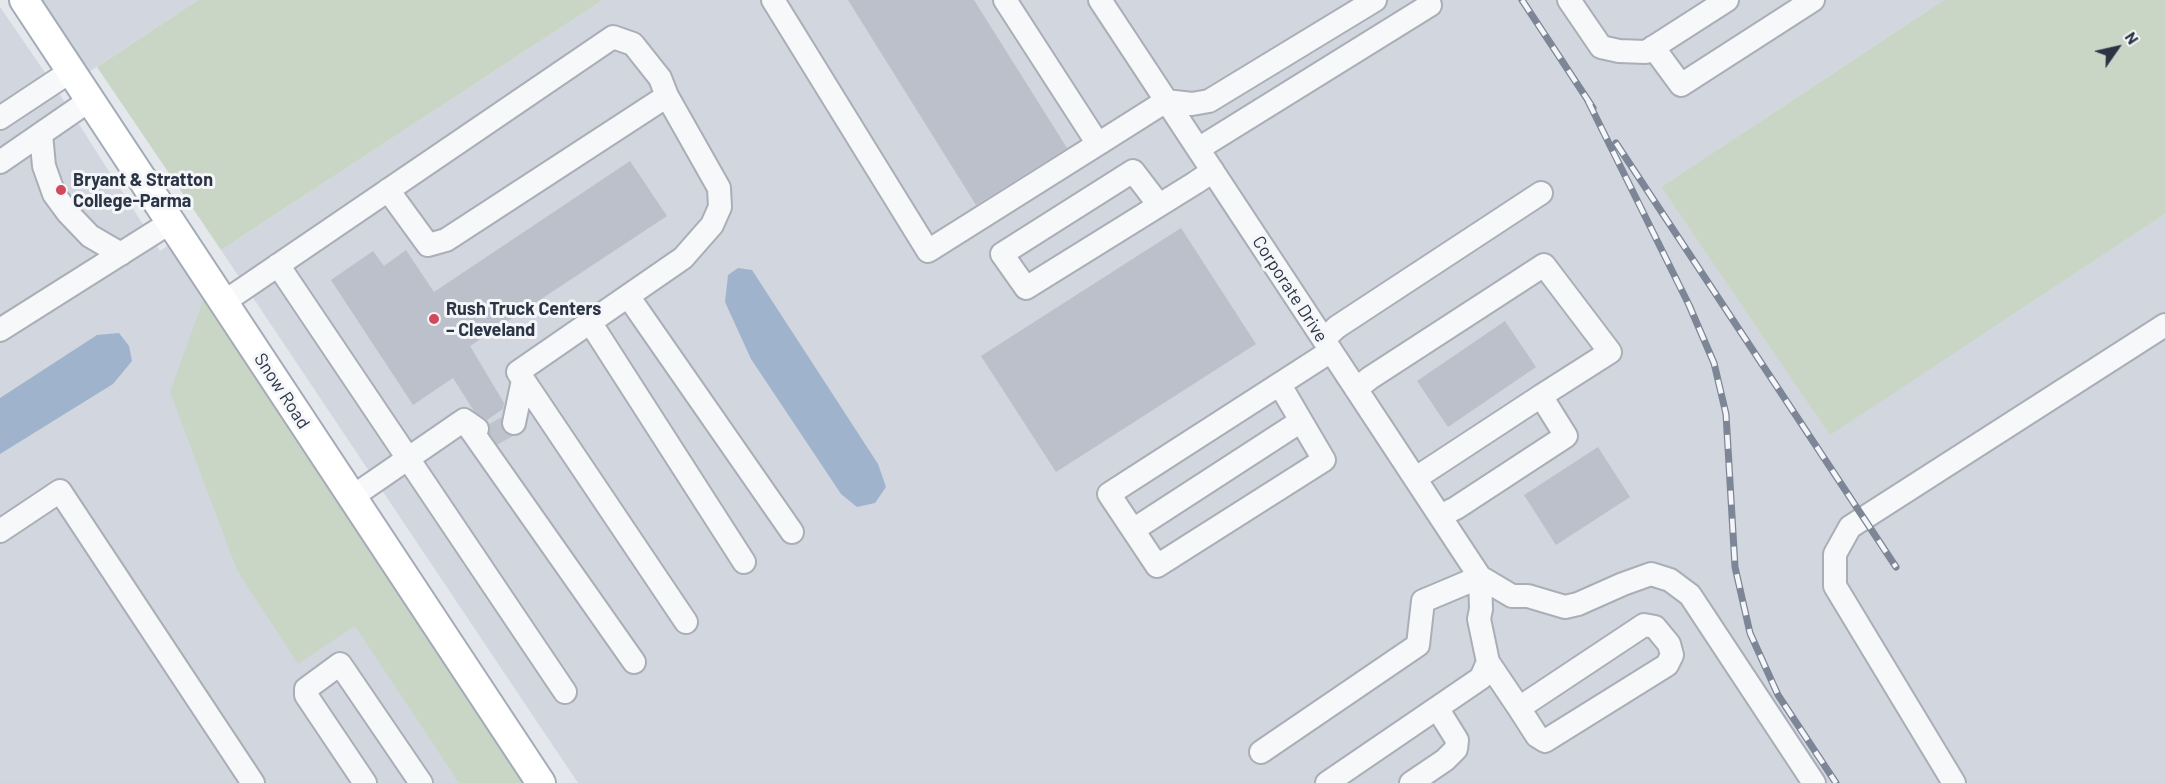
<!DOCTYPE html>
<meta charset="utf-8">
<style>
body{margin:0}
#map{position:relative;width:2165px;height:783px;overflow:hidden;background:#e4e7ec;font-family:Barlow,sans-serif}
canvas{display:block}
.north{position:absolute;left:2087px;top:18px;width:60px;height:60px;-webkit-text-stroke:4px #f4f6f9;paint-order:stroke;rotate:56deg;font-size:16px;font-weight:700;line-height:24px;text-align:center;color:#2b3445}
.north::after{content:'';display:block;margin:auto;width:21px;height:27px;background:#2b3445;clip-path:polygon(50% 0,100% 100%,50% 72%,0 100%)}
</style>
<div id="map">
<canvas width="2165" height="783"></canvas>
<div class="north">N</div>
</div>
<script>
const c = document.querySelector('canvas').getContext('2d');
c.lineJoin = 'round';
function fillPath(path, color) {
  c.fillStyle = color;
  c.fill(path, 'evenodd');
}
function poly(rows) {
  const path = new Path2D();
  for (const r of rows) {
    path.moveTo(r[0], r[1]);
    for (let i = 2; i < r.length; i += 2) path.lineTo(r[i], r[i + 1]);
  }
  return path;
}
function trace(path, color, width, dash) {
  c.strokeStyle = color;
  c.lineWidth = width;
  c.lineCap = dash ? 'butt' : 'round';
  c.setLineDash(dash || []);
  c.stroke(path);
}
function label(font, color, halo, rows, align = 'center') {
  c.font = font + ' Barlow,sans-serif';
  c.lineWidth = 6;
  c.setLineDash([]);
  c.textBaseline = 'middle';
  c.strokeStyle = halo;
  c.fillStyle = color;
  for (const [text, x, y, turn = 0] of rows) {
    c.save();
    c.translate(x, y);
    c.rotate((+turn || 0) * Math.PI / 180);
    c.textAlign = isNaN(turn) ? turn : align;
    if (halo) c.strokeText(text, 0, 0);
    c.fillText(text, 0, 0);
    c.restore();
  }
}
const built = poly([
 [33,0,198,0,83,76],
 [603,0,1944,0,1661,187,1830,434,2165,214,2165,783,578,783,221,250],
 [0,7,57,90,160,251,169,245,527,783,0,783]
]);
const green = poly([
 [198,0,603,0,221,250,97,67],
 [1944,0,2165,0,2165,214,1830,435,1661,187],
 [204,298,527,783,459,783,355,626,298,664,237,570,170,392]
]);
const water = poly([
 [738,268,752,270,878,464,886,487,875,503,857,507,841,494,751,359,725,302,728,275],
 [119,333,129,346,132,361,113,384,0,454,0,398,97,335]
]);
const building = poly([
 [848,0,974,0,1067,148,976,205],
 [630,161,667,216,470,346,504,403,503,409,487,420,474,411,453,378,413,405,331,280,373,251,384,266,406,250,434,292],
 [1181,228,1256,344,1056,472,981,356],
 [1505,321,1536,367,1448,427,1417,381],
 [1598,447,1630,497,1556,545,1524,495]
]);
const minorTunnel = poly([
 [488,437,514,423]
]);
const minor = poly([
 [773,0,928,251,1098,144],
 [1005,0,1098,144,1166,101,1192,104,1209,101,1375,0],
 [1100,0,1480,577,1512,596,1528,596,1565,607,1578,604,1623,584,1651,574,1670,580,1690,595,1814,783],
 [1569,0,1601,47,1619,51,1646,52,1727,0],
 [1653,47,1681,85,1813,0],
 [0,118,71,71],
 [41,134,44,166,54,194,68,213,90,236,121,254],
 [1198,149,1430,5],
 [0,162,90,100],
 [388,190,428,245,446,240,667,96],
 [1159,205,1133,171,1002,254,1026,288,1195,183,1213,171],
 [278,265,565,692],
 [628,296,792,532],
 [224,302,613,37,633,44,660,78,667,96,719,188,720,207,712,225,683,258,518,372,686,622],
 [590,322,744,562],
 [0,330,171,222],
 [1324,339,1337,327,1541,193],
 [1280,385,1324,460,1157,566,1109,494,1331,351],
 [1356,389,1370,378,1544,265,1610,352,1541,396],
 [464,420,634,662],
 [514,423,523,380],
 [1416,478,1541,396,1566,436,1456,508,1440,516],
 [352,497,464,420,477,429],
 [1133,530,1301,421],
 [0,531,60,491,253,783],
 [1488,662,1519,708,1537,736,1545,741,1667,665,1672,655,1669,644,1655,627,1644,625,1519,708],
 [1261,752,1418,645,1423,601,1480,577],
 [365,783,306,695,306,689,340,664,421,783],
 [1327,783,1481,678,1488,662,1479,619,1481,609,1480,577],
 [1411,783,1445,760,1456,749,1457,740,1437,708],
 [1954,783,1835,586,1835,554,1850,527,2165,325]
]);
const major = poly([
 [24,0,541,783]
]);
const rail = poly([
 [1522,0,1593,108],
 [1588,101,1689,305,1714,363,1726,414,1735,567,1750,633,1778,695,1836,783],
 [1616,143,1896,567]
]);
const markers = [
 [61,190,6,"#d1495b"],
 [434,319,6,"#d1495b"]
];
const poiNames = [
 ["Bryant & Stratton",73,180],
 ["College-Parma",73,201],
 ["Rush Truck Centers",446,309],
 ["– Cleveland",446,330]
];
const streetNames = [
 ["Corporate Drive",1290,289,57],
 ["Snow Road",282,391,57]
];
fillPath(built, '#d2d6de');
fillPath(green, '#c9d6c5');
fillPath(water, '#9fb4cc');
fillPath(building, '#bbc0ca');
trace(minorTunnel, '#bfc3cb', 22, [22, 11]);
trace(minor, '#a9aeb7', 26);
trace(major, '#a3abb8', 32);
trace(minor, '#f7f8fa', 22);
trace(major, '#fff', 28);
trace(rail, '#7d8696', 7);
trace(rail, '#f4f6f9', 4.5, [14]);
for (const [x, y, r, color] of markers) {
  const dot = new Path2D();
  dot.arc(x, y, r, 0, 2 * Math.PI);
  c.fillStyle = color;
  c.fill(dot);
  trace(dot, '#f4f6f9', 2);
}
label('bold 18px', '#2b3445', '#f4f6f9', poiNames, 'left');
label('18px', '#2b3445', '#f4f6f9', streetNames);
</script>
